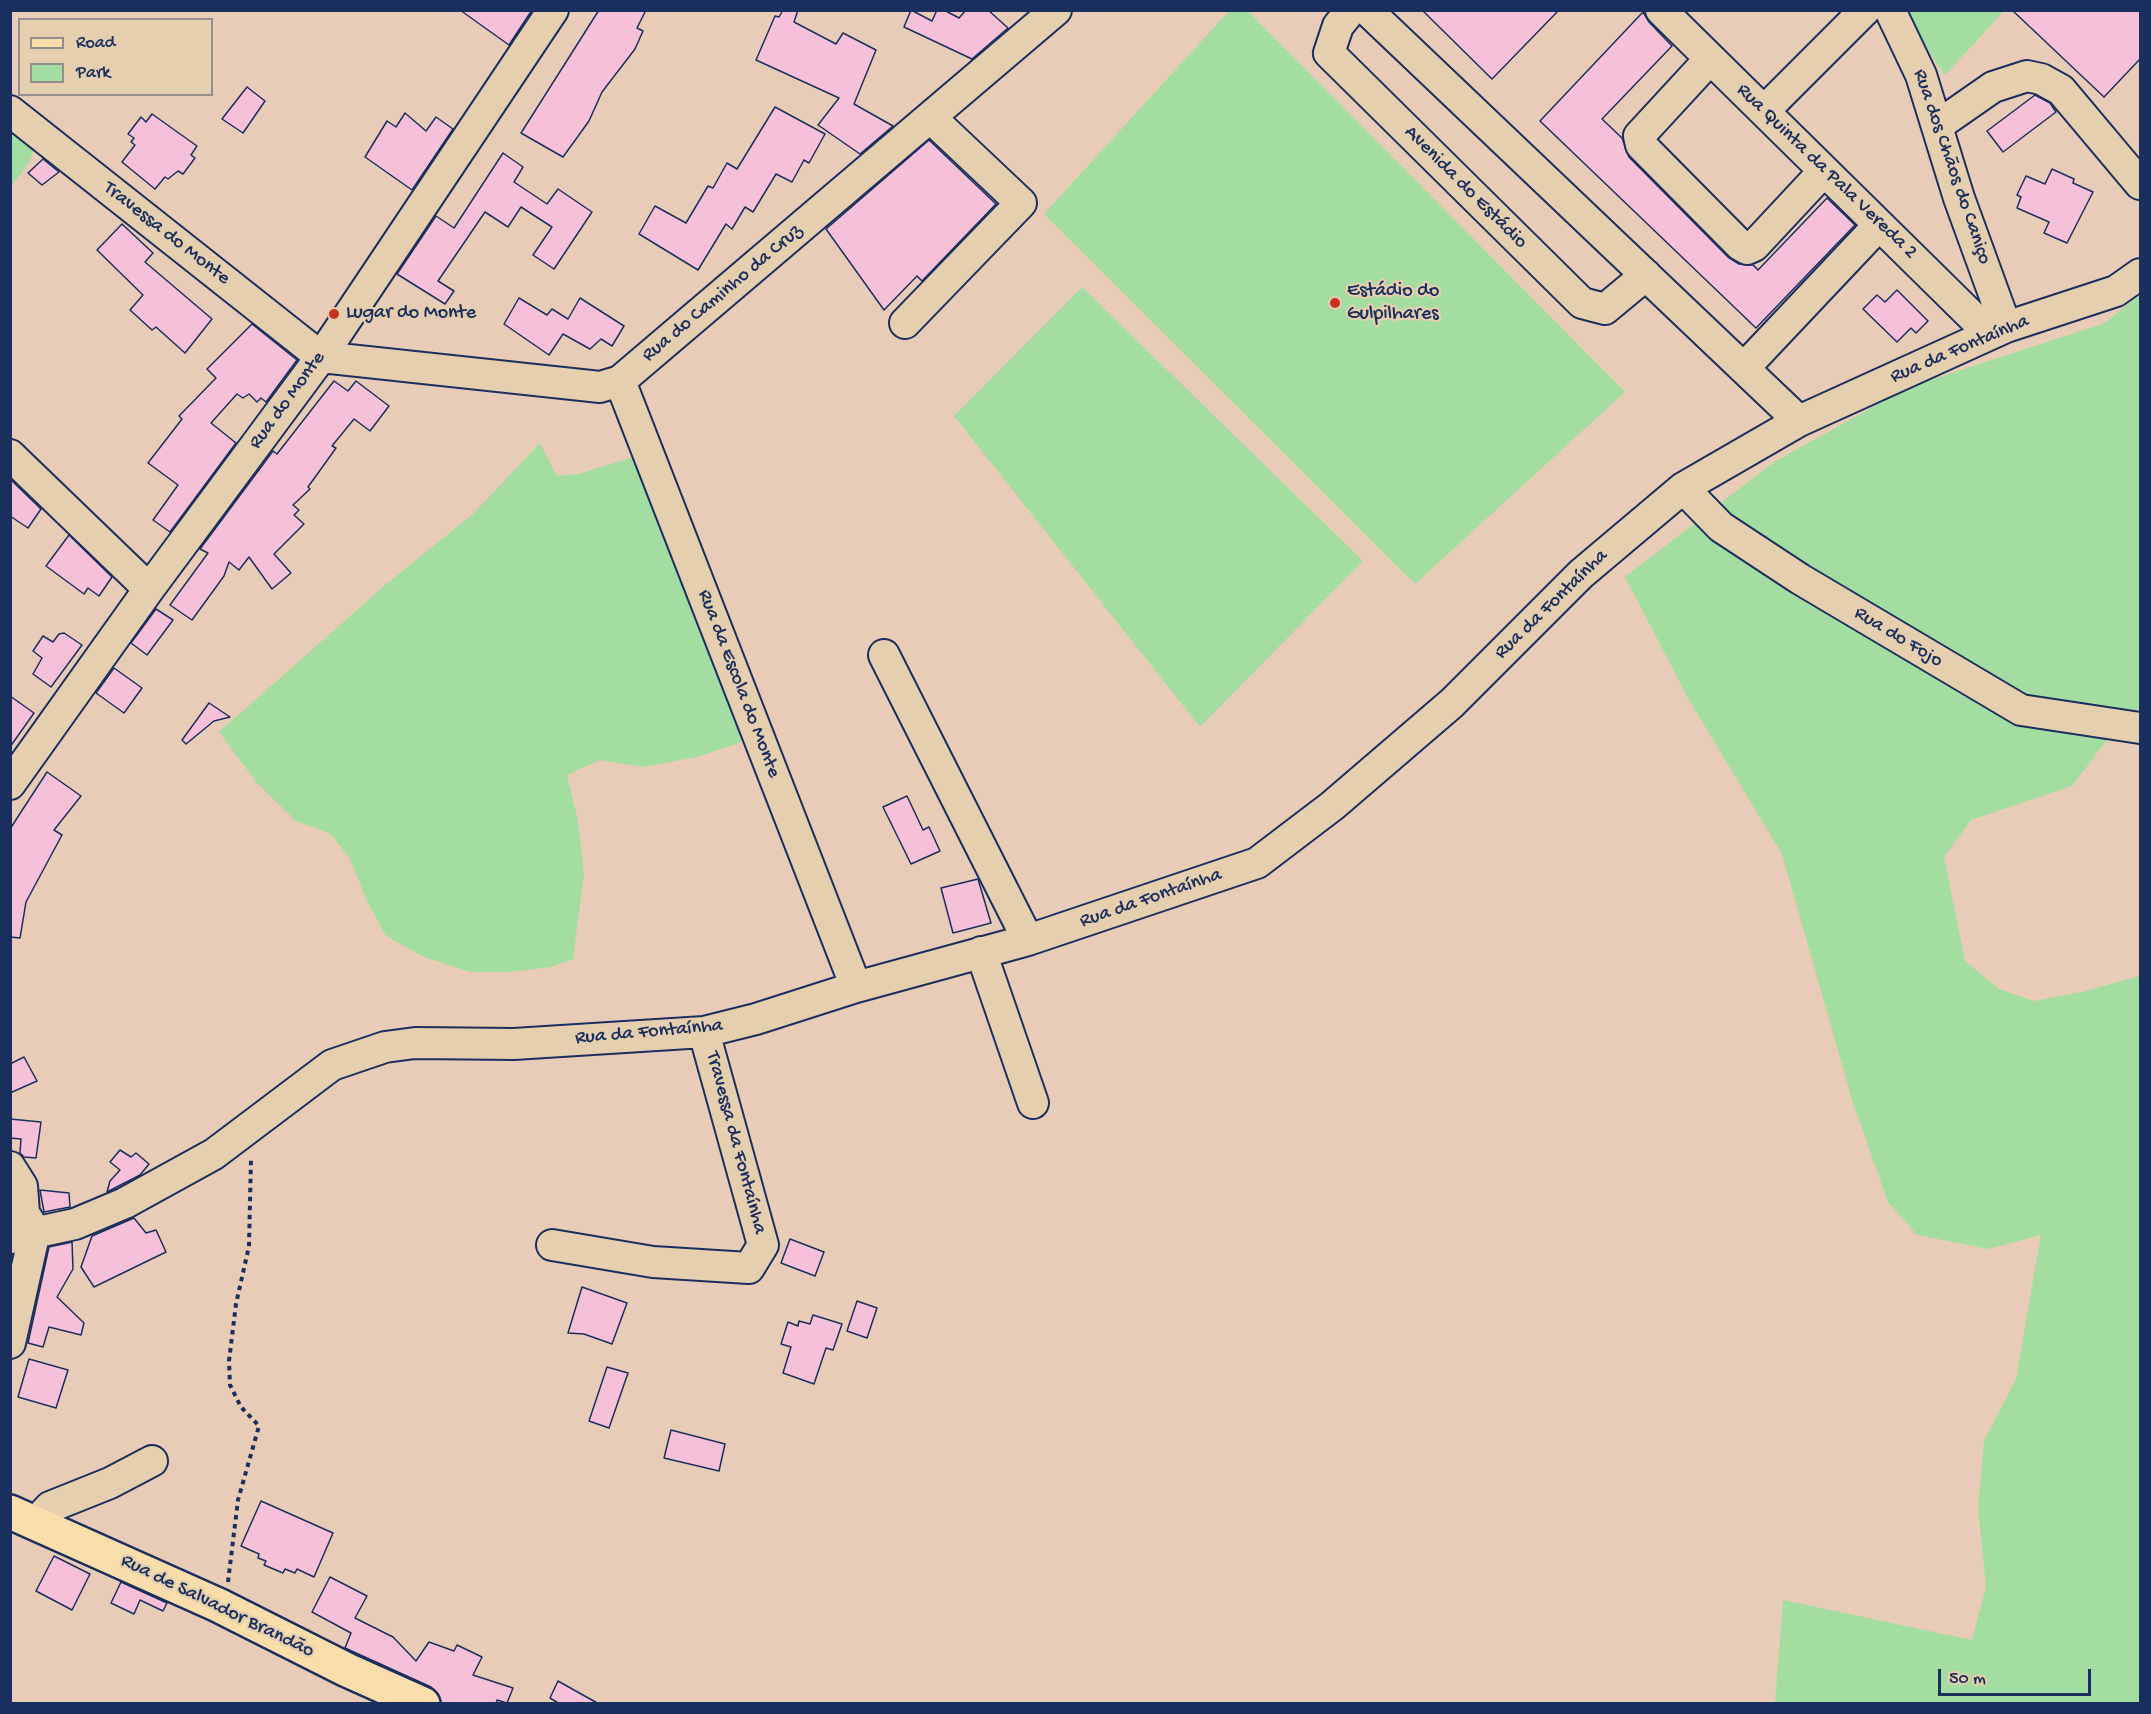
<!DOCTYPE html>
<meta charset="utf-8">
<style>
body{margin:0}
#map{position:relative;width:2151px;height:1714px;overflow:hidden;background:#e9ccb7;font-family:"Gochi Hand",sans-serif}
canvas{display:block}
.frame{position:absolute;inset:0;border:12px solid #1b2f5e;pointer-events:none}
.legend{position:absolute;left:18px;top:18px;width:195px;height:78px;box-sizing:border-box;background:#e5cfaf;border:2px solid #948f8f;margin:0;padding:8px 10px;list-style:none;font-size:18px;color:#1b2f5e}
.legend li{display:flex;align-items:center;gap:12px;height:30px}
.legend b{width:30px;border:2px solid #948f8f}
.scale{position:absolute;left:1938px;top:1669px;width:153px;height:27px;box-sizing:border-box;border:3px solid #1b2f5e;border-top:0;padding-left:8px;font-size:18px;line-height:21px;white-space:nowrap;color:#1b2f5e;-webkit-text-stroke:4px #e5cfaf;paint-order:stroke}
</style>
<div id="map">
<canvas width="2151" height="1714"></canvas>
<div class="frame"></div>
<ul class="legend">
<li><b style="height:8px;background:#f9ddab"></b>Road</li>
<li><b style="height:16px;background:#a3dda2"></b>Park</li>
</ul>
<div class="scale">50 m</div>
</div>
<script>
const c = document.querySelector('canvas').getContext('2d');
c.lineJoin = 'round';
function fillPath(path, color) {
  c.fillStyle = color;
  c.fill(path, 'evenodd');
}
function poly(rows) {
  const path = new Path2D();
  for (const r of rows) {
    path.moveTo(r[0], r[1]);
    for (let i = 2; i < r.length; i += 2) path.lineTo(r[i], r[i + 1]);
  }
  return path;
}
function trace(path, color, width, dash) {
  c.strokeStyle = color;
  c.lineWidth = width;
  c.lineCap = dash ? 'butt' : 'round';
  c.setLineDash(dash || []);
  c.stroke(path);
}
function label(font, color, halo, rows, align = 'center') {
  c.font = font + ' "Gochi Hand",sans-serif';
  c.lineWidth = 4.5;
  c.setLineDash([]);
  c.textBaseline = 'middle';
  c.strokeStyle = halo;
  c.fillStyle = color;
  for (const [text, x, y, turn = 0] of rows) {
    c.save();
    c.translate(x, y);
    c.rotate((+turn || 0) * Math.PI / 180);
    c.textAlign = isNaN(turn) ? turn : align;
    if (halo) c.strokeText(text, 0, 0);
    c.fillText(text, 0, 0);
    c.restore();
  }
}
const green = poly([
 [1229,11,1248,11,1625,392,1415,584,1044,214],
 [1900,11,2004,11,1945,75],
 [11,101,40,131,30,161,11,187],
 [1082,287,1363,561,1200,727,954,416],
 [2140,294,2140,707,2120,723,2072,786,1971,820,1944,857,1965,961,1999,989,2034,1001,2082,992,2140,976,2140,1703,1775,1703,1783,1600,1972,1640,1986,1587,1978,1508,1984,1441,2016,1379,2041,1235,1988,1249,1917,1235,1888,1202,1852,1100,1782,854,1689,700,1625,577,1774,462,1909,387,2105,323],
 [540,443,557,476,578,474,640,455,745,741,697,757,643,767,600,760,567,775,578,821,584,874,573,959,551,967,509,972,470,972,424,957,386,936,368,903,350,859,331,834,296,821,257,783,219,732,384,586,473,514]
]);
const building = poly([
 [460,10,532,10,509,45,460,10],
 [599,10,646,10,637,28,643,31,635,49,602,92,589,121,563,157,521,133,599,10],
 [783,10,798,10,794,22,836,44,843,33,876,50,854,104,893,126,860,154,818,125,839,98,756,60,775,16,779,17,783,10],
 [911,10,932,21,937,10,944,10,959,18,966,10,988,10,1008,28,972,59,904,27,911,10],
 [1422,10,1559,10,1492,79,1422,10],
 [2012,10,2140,10,2140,59,2104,97,2012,10],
 [1643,12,1649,22,1672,46,1602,119,1622,138,1629,157,1728,257,1739,264,1753,265,1758,270,1827,198,1855,225,1756,328,1540,121,1643,12],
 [247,87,265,101,243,133,222,119,247,87],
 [2035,95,2050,103,2056,112,2003,152,1987,131,2035,95],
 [775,107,825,134,809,163,804,160,792,182,776,174,753,212,745,207,732,229,726,224,698,270,639,234,655,206,686,223,708,186,713,188,727,163,737,169,775,107],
 [405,113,426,131,436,117,453,129,412,190,365,157,387,121,396,127,405,113],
 [152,114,197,146,191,155,195,158,183,174,178,171,168,179,165,177,155,189,122,162,135,145,131,142,134,138,128,134,141,117,146,122,152,114],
 [929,140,996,204,922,281,917,276,884,310,826,229,929,140],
 [503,153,523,167,514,182,547,204,558,189,592,212,554,269,533,255,552,227,521,207,508,227,485,212,438,281,454,291,445,304,397,274,436,216,454,228,503,153],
 [43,159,59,172,42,185,28,173,43,159],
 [2052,169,2074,179,2073,183,2093,192,2067,243,2044,233,2049,222,2017,208,2021,197,2017,195,2026,176,2045,184,2052,169],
 [122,224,153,253,145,262,212,319,185,353,156,327,152,330,130,310,143,295,97,250,122,224],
 [1897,290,1928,321,1916,333,1911,328,1897,342,1863,309,1877,295,1885,302,1897,290],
 [519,298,547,315,552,309,568,319,580,298,624,326,612,346,601,339,590,349,563,334,549,355,504,324,519,298],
 [252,324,297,360,266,402,261,398,257,402,249,394,243,398,237,394,211,423,236,443,170,532,153,520,178,485,148,463,182,419,179,416,216,378,207,369,252,324],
 [334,381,348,391,356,381,389,406,370,431,354,419,332,446,336,448,308,487,310,489,293,505,299,510,294,515,304,524,274,554,291,573,272,589,249,557,239,570,229,562,224,576,192,620,170,605,208,553,200,549,273,451,277,454,334,381],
 [10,479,41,509,28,528,10,516,10,479],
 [69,535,112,577,99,596,88,588,84,594,46,566,69,535],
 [156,609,173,620,147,655,131,643,156,609],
 [64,633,82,645,51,687,33,674,42,658,33,651,43,636,53,642,59,634,64,633],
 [114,668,142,688,124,713,96,693,114,668],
 [10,696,34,713,10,747,10,696],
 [209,703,230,717,214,721,186,744,182,740,209,703],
 [47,772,81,796,54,830,62,835,26,902,20,938,10,937,10,829,47,772],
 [907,796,923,830,929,827,940,851,911,864,883,807,907,796],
 [978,879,991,923,953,933,941,888,978,879],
 [24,1057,37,1081,10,1093,10,1064,24,1057],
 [10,1119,41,1122,36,1158,24,1157,20,1153,21,1139,10,1138,10,1119],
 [120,1150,131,1157,136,1153,149,1164,140,1175,107,1192,110,1181,120,1170,110,1162,120,1150],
 [40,1190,69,1193,70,1207,44,1212,40,1190],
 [134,1218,146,1233,156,1230,166,1252,94,1287,81,1267,92,1236,134,1218],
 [790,1239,824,1252,815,1276,781,1263,790,1239],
 [72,1242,73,1269,57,1297,84,1323,81,1335,49,1327,43,1347,28,1343,49,1247,72,1242],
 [582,1287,627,1303,612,1344,584,1334,568,1333,582,1287],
 [857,1301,877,1308,867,1338,847,1331,857,1301],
 [813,1315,842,1324,833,1350,826,1348,814,1384,783,1373,791,1347,781,1344,788,1322,798,1326,799,1321,810,1324,813,1315],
 [29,1359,68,1370,56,1408,18,1397,29,1359],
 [607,1367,628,1373,609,1428,589,1421,607,1367],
 [671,1430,725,1444,719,1471,664,1458,671,1430],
 [261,1501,333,1533,314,1577,297,1569,295,1573,285,1569,283,1573,264,1565,266,1561,258,1558,259,1554,241,1546,261,1501],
 [54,1556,90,1574,72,1610,36,1591,54,1556],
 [330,1577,367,1596,355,1618,393,1637,416,1661,429,1642,454,1651,457,1645,482,1657,473,1675,513,1688,507,1703,497,1700,496,1704,441,1704,438,1694,431,1687,345,1648,351,1633,312,1612,330,1577],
 [121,1582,167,1603,163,1611,140,1600,134,1614,111,1603,121,1582],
 [558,1681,599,1704,560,1704,550,1698,558,1681]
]);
const path = poly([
 [228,1582,238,1500,259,1426,241,1407,230,1385,229,1361,236,1304,249,1246,251,1158]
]);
const minor = poly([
 [1351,10,1338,26,1329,53,1582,303,1605,309,1646,275],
 [1367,10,1799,421],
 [1661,10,1990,334],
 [1890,10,1921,75,1959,198,2006,327],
 [1710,59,1639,136,1641,145,1740,245,1747,249,1754,246,1824,171],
 [10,111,321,357,600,387,620,381,1056,10],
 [1764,111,1865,10],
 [1937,126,1993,87,2027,76,2041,79,2061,90,2140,184],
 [905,323,1021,203,931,118],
 [1744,368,1879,225],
 [620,381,856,987],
 [10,455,149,589],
 [1683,488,1721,527,1800,579,2021,710,2140,728],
 [884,655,1028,940],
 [10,784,149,589,321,357,553,10],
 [981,952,1033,1103],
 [10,1167,22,1186,24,1213,35,1231,10,1343],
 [10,1238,75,1224,125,1203,214,1154,332,1065,385,1047,415,1043,514,1044,704,1032,756,1019,856,987,1028,940,1257,863,1332,806,1452,703,1581,574,1683,488,1799,421,2006,327,2116,291,2140,274],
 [552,1245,653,1262,749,1268,763,1245,704,1032],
 [36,1522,50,1507,110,1483,152,1461]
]);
const major = poly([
 [10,1512,218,1605,347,1670,423,1704]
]);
const markers = [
 [1335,303,6,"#c8321e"],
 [334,314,6,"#c8321e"]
];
const streetNames = [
 ["Rua dos Chãos do Caniço",1951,167,71],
 ["Rua Quinta da Pala Vereda 2",1826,172,44],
 ["Avenida do Estádio",1465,188,45],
 ["Travessa do Monte",166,234,38],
 ["Rua do Caminho da Cruz",723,294,-40],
 ["Rua da Fontaínha",1960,350,-23],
 ["Rua do Monte",288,401,-54],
 ["Rua da Fontaínha",1552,605,-44],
 ["Rua do Fojo",1898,638,31],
 ["Rua da Escola do Monte",738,684,69],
 ["Rua da Fontaínha",1151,899,-19],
 ["Rua da Fontaínha",649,1033,-5],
 ["Travessa da Fontaínha",735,1143,75],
 ["Rua de Salvador Brandão",217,1607,26]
];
const poiNames = [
 ["Estádio do",1347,292],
 ["Gulpilhares",1347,315],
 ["Lugar do Monte",346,314]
];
fillPath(green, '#a3dda2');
fillPath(building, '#f7c0d9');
trace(building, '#1b2f5e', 1.5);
trace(minor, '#1b2f5e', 34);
trace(major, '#1b2f5e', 38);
trace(path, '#1b2f5e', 4, [4.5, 4.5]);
trace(minor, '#e5cfaf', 30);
trace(major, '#f9ddab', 33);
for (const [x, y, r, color] of markers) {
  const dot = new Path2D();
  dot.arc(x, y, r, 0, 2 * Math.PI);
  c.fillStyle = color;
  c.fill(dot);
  trace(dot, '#e5cfaf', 2);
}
label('20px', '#1b2f5e', '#e5cfaf', streetNames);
label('20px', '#1b2f5e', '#e5cfaf', poiNames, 'left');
</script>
